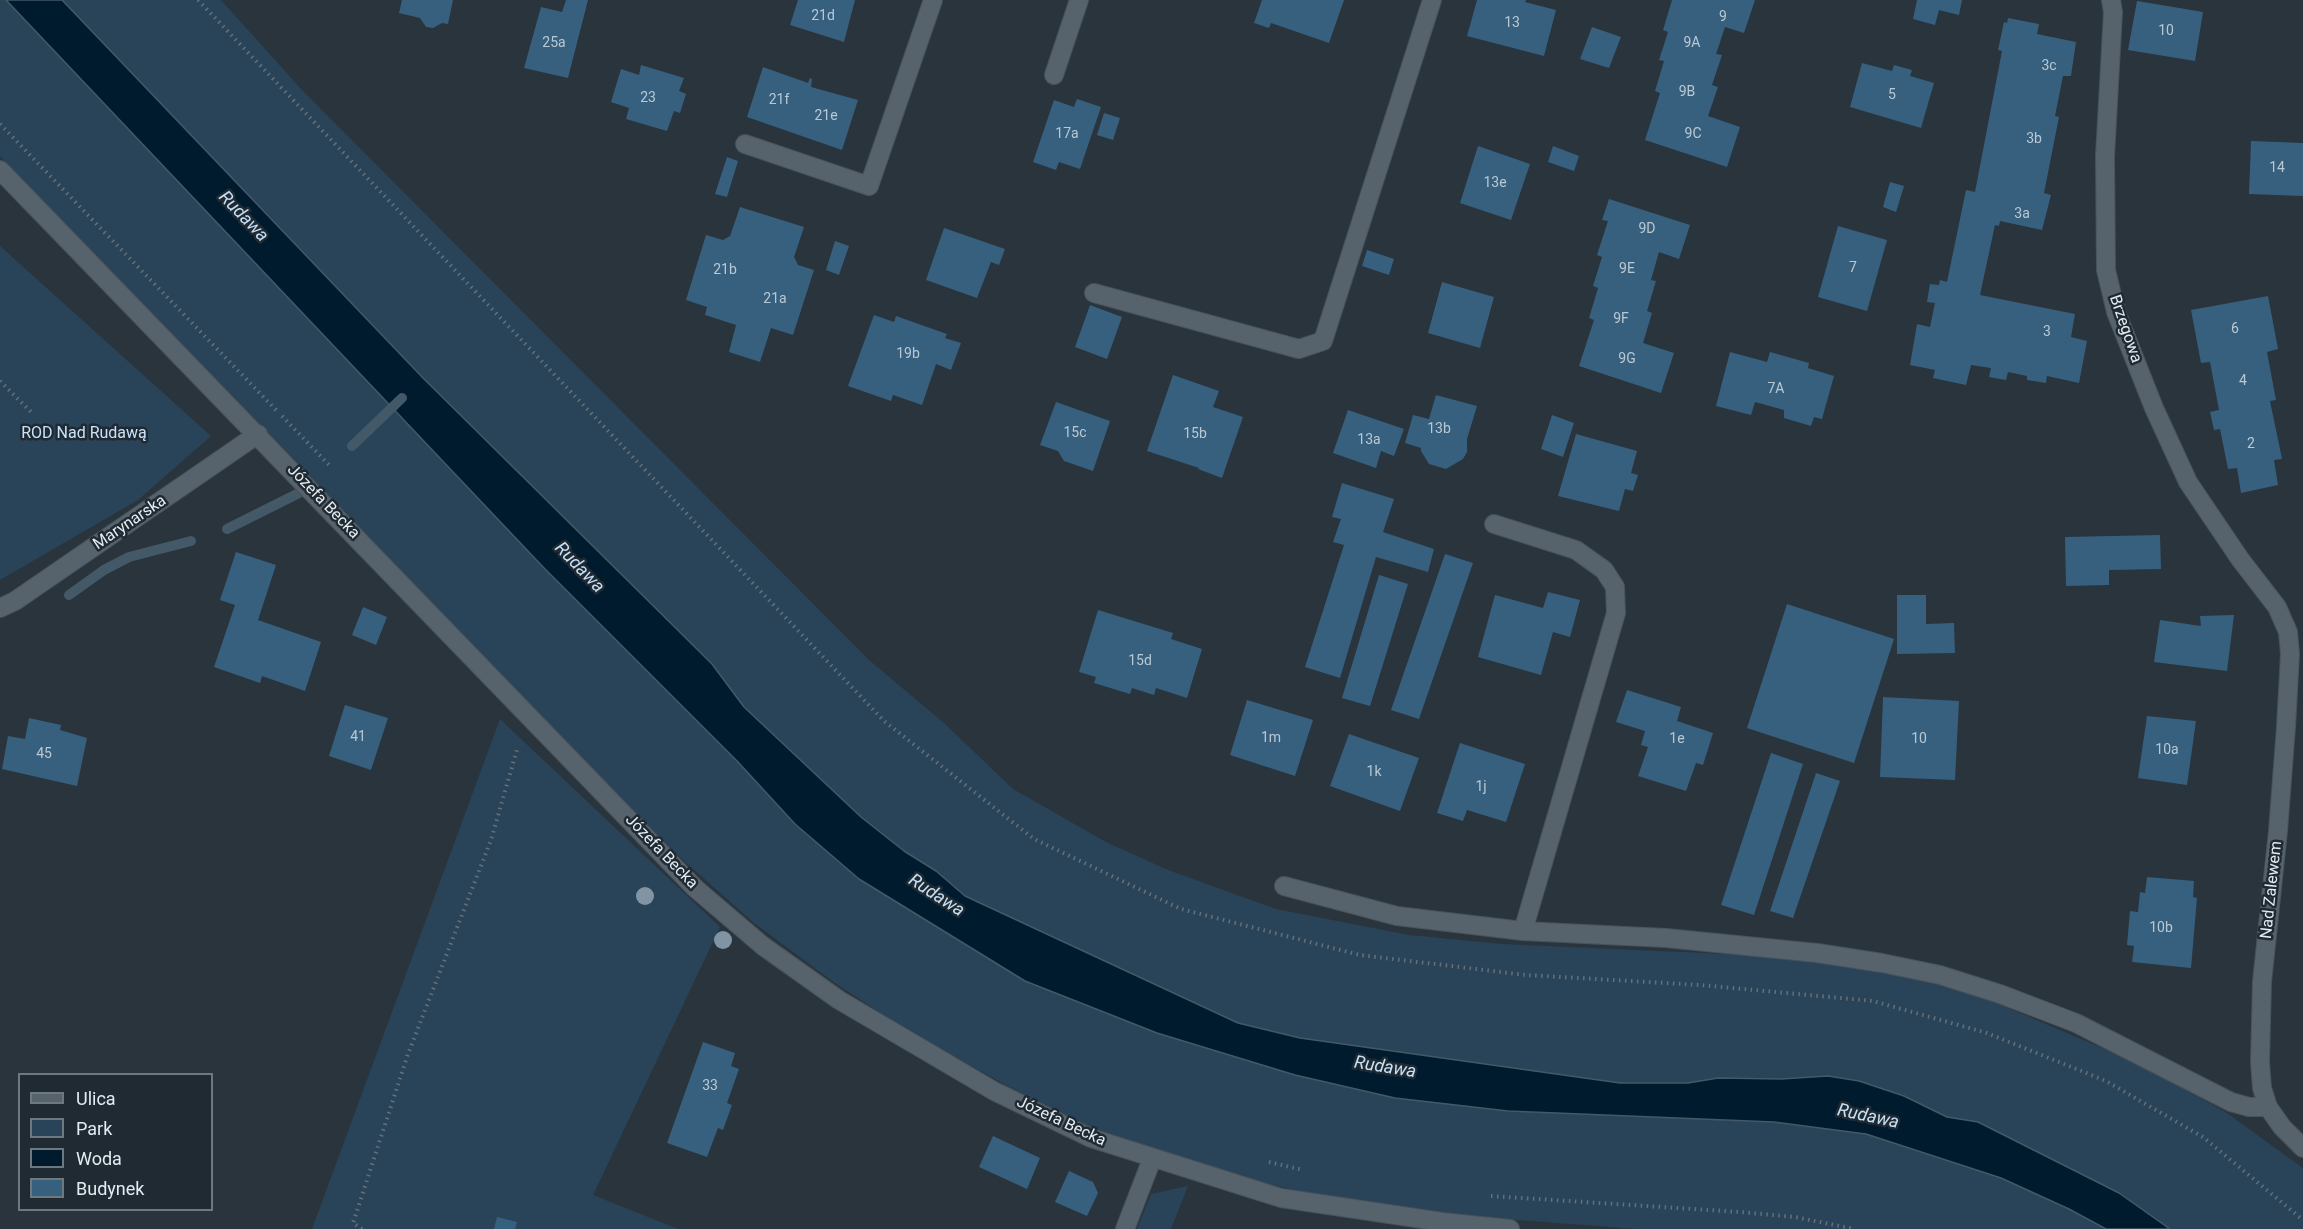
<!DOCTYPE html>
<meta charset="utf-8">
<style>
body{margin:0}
#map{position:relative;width:2303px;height:1229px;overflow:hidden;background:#29343d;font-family:Roboto,sans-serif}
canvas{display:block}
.legend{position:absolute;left:18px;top:1073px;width:195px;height:138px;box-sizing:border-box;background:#1f2a33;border:2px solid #6e787f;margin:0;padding:8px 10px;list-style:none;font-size:18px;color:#e4ecf1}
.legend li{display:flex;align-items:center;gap:12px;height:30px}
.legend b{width:30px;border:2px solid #6e787f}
</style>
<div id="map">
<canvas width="2303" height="1229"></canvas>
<ul class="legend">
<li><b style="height:8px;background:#56626c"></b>Ulica</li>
<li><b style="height:16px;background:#294459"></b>Park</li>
<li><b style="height:16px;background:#001a2e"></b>Woda</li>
<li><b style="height:16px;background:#37607f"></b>Budynek</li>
</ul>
</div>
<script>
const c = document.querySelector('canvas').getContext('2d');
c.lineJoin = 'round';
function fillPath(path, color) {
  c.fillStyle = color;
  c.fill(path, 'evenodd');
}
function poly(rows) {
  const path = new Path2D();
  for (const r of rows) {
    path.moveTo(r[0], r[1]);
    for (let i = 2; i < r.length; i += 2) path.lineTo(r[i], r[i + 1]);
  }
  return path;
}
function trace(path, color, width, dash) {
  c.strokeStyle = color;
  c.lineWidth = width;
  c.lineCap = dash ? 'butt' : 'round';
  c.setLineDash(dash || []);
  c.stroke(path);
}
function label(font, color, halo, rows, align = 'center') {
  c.font = font + ' Roboto,sans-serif';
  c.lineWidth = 5;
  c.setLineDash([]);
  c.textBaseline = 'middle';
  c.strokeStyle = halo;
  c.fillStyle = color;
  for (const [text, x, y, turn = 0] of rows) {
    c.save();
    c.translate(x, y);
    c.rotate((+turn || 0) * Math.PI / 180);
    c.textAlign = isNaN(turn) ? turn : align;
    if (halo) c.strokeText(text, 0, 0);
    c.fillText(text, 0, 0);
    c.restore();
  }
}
const green = poly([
 [0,0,221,0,302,90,869,660,944,723,1013,789,1106,842,1168,870,1276,909,1409,935,1502,944,1748,955,1856,965,1945,981,2128,1059,2224,1111,2303,1168,2303,1229,2168,1229,2119,1193,1994,1130,1978,1122,1947,1117,1904,1096,1859,1081,1828,1076,1781,1079,1718,1078,1688,1083,1620,1083,1300,1038,1238,1023,965,896,936,871,904,851,861,817,744,707,712,664,423,378,299,248,254,261,545,569,738,762,795,824,859,879,1295,1075,1395,1098,1508,1111,1774,1122,1866,1134,2001,1178,2069,1209,2106,1229,1637,1229,1452,1215,1338,1199,1263,1183,1117,1141,1006,1085,908,1031,835,983,754,923,682,859,531,710,304,469,97,259,0,156],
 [0,246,211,436,138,500,0,580],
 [500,719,720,927,593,1195,678,1229,312,1229],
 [1188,1186,1171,1229,1137,1229,1151,1194]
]);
const water = poly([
 [6,0,62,0,423,378,712,664,744,707,861,817,904,851,936,871,965,896,1238,1023,1300,1038,1620,1083,1688,1083,1718,1078,1781,1079,1828,1076,1859,1081,1904,1096,1947,1117,1978,1122,2119,1193,2170,1229,2106,1229,2069,1209,2001,1178,1866,1134,1774,1122,1508,1111,1395,1098,1295,1075,1157,1033,1025,981,859,879,795,824,738,762,545,569,6,0]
]);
const stream = poly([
 [352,446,402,398],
 [227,529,301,492],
 [69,595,104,570,129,557,191,541]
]);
const building = poly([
 [402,0,453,0,448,24,442,23,433,28,426,27,420,18,399,13],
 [566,0,588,0,568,78,524,68,541,7,562,12],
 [798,0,855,0,844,42,790,25],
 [1262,0,1344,0,1329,43,1271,23,1269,28,1254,23],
 [1477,0,1526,0,1525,2,1556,10,1544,56,1467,36],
 [1672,0,1755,0,1744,33,1725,27,1716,54,1722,55,1712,85,1718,87,1708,116,1740,127,1727,167,1645,140,1660,93,1655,91,1664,61,1659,60,1668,32,1663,30],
 [1917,0,1962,0,1959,15,1939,10,1935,25,1913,19],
 [2137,1,2203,12,2195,61,2128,50],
 [2008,18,2039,24,2037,34,2076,42,2071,76,2063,76,2055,116,2059,117,2044,193,2051,195,2042,230,2000,221,1999,226,1995,225,1980,295,2075,314,2071,337,2087,341,2079,383,2047,376,2046,383,2027,380,2027,376,2008,372,2006,380,1989,377,1991,368,1971,365,1966,385,1933,378,1935,370,1910,365,1917,324,1930,327,1935,303,1927,302,1930,284,1939,285,1940,280,1947,282,1966,190,1975,192,2002,51,1998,50,2004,22,2007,23],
 [1592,27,1621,37,1609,68,1580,59],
 [1862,63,1892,71,1894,65,1912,70,1910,76,1934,83,1921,128,1850,107],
 [641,65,684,78,679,91,686,94,680,113,674,111,667,131,626,119,629,108,611,102,621,69,639,75],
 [763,67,808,83,810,78,812,79,811,87,858,100,842,150,747,117],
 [1077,99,1101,107,1080,169,1059,162,1056,170,1033,162,1054,100,1074,107],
 [1104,113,1120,118,1113,140,1097,135],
 [2251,141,2303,143,2303,196,2249,194],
 [1478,146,1530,164,1511,220,1460,203],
 [1553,146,1579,156,1574,171,1548,162],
 [727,157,738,161,727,197,715,194],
 [1890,182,1904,186,1896,212,1883,207],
 [1609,199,1690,225,1679,259,1659,252,1651,280,1656,281,1647,311,1652,313,1643,343,1674,353,1661,393,1579,366,1594,320,1589,318,1598,288,1593,286,1602,257,1597,255,1608,221,1602,220],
 [740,207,804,227,794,257,798,265,814,270,793,335,771,328,760,362,729,352,736,325,705,315,707,307,686,300,706,235,723,240,730,236],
 [1838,226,1887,240,1867,311,1818,297],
 [944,228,1005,249,999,265,991,262,977,298,926,280],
 [835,241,849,246,839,275,826,270],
 [1367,250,1394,259,1389,275,1362,266],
 [1442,282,1494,297,1480,348,1428,333],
 [2268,296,2278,349,2267,352,2276,400,2270,401,2282,459,2274,460,2278,485,2241,493,2237,468,2228,469,2220,429,2214,430,2210,412,2219,410,2210,362,2201,363,2191,310],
 [1090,305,1122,317,1107,359,1075,347],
 [874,315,894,322,896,316,947,334,945,338,961,343,951,370,936,364,922,405,893,395,891,401,848,386],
 [1730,352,1767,362,1770,352,1809,363,1808,368,1834,376,1822,419,1814,417,1811,426,1784,418,1784,410,1755,402,1751,415,1716,406],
 [1173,375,1219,391,1213,407,1243,417,1222,478,1198,469,1199,468,1147,451],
 [1436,395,1477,406,1467,439,1467,452,1463,459,1446,469,1429,464,1421,451,1421,448,1405,443,1413,415,1429,419],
 [1056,402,1110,421,1093,471,1064,461,1058,451,1040,445],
 [1348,410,1404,429,1394,456,1381,451,1376,468,1333,453],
 [1552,415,1574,423,1563,457,1541,449],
 [1576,434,1637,451,1631,473,1638,475,1633,491,1625,489,1619,511,1558,496],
 [1342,483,1394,499,1383,532,1434,549,1428,572,1376,557,1340,678,1305,667,1344,545,1333,542,1341,519,1332,517],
 [2160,535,2161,569,2109,570,2109,585,2066,586,2065,537],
 [236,552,276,565,258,620,321,642,305,691,262,676,260,683,214,667,235,605,220,600],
 [1445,554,1473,563,1419,719,1391,710],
 [1379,575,1408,584,1370,706,1342,698],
 [1548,592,1580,600,1570,637,1553,632,1541,675,1478,657,1495,595,1543,608],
 [1897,595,1926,595,1926,624,1954,623,1955,653,1897,654],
 [1787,604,1894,639,1854,763,1747,728],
 [363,607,387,617,376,645,352,635],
 [1098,610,1173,633,1171,639,1202,649,1187,698,1156,688,1154,695,1132,688,1130,694,1094,683,1096,677,1079,672],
 [2234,615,2227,671,2154,662,2160,620,2201,626,2200,616],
 [1627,690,1681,707,1677,721,1713,733,1703,765,1696,763,1686,791,1638,776,1648,747,1641,745,1645,731,1616,722],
 [1883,697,1959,701,1955,780,1880,777],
 [1247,700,1313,720,1295,776,1230,755],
 [345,705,388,718,371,770,329,756],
 [2147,716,2196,721,2187,785,2138,778],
 [29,718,61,725,60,730,87,738,77,786,2,769,8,736,25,739],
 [1349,734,1419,758,1400,811,1330,786],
 [1460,743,1525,764,1506,822,1467,810,1463,821,1437,813],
 [1771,753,1803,764,1754,915,1721,905],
 [1816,773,1840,781,1793,918,1770,911],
 [2147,877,2194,881,2193,897,2197,898,2191,968,2132,962,2134,946,2127,945,2130,911,2138,912,2140,892,2145,893],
 [703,1042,735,1053,731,1066,739,1069,727,1103,732,1105,723,1130,718,1128,707,1157,667,1143],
 [993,1136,1040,1158,1027,1189,979,1167],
 [1069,1171,1093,1182,1098,1193,1087,1216,1055,1202],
 [497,1217,517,1222,515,1229,494,1229]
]);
const path = poly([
 [198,0,884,721,1034,839,1181,909,1360,955,1526,975,1700,985,1873,1001,1987,1033,2106,1081,2203,1137,2303,1220],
 [0,124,277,411],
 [0,381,32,413],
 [282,416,329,465],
 [1269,1162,1303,1170],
 [1491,1196,1740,1212,1795,1217,1854,1229],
 [362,1229,353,1223,408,1054,491,840,518,746]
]);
const lane = poly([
 [1054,75,1079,0],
 [745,144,869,186,933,0],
 [1094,293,1299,349,1323,341,1432,0],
 [1494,524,1576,550,1604,570,1615,587,1616,613,1523,931],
 [1284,886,1397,916,1523,931,1666,938,1817,953,1882,963,1940,975,2000,994,2076,1023,2231,1102,2249,1107,2268,1107],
 [1125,1229,1152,1159]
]);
const street = poly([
 [2111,0,2113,12,2105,156,2106,270,2116,312,2154,408,2188,482,2240,559,2277,607,2288,632,2290,654,2286,727,2278,831,2262,982,2260,1062,2262,1088,2268,1107,2282,1127,2303,1148],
 [0,170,695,888,763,946,839,1000,994,1091,1091,1138,1281,1198,1442,1222,1510,1229],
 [0,608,15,601,258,434]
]);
const trees = [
 [645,896],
 [723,940]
];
const numberNames = [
 ["21d",823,16],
 ["9",1723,17],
 ["13",1512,23],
 ["10",2166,31],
 ["25a",554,43],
 ["9A",1692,43],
 ["3c",2049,66],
 ["9B",1687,92],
 ["5",1892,95],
 ["23",648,98],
 ["21f",779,100],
 ["21e",826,116],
 ["17a",1067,134],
 ["9C",1693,134],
 ["3b",2034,139],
 ["14",2277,168],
 ["13e",1495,183],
 ["3a",2022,214],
 ["9D",1647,229],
 ["7",1853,268],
 ["9E",1627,269],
 ["21b",725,270],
 ["21a",775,299],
 ["9F",1621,319],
 ["6",2235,329],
 ["3",2047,332],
 ["19b",908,354],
 ["9G",1627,359],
 ["4",2243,381],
 ["7A",1776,389],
 ["13b",1439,429],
 ["15c",1075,433],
 ["15b",1195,434],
 ["13a",1369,440],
 ["2",2251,444],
 ["15d",1140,661],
 ["41",358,737],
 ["1m",1271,738],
 ["1e",1677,739],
 ["10",1919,739],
 ["10a",2167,750],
 ["45",44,754],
 ["1k",1374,772],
 ["1j",1481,787],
 ["10b",2161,928],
 ["33",710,1086]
];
const streetNames = [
 ["Brzegowa",2125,329,71],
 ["Józefa Becka",323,502,46],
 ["Marynarska",130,523,-34],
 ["Józefa Becka",661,852,46],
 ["Nad Zalewem",2272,890,-84],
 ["Józefa Becka",1061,1122,25]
];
const parkNames = [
 ["ROD Nad Rudawą",84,434]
];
const waterNames = [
 ["Rudawa",243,217,46],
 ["Rudawa",579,568,46],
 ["Rudawa",936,896,33],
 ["Rudawa",1385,1068,9],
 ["Rudawa",1868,1117,12]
];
fillPath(green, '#294459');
fillPath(water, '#001a2e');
trace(water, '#445968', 1.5);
trace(stream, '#445968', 10);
fillPath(building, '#37607f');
trace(lane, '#485259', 20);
trace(street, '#485259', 20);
trace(path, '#667078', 4, [1.5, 4.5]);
trace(lane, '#56626c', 18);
trace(street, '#56626c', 18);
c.fillStyle = '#8194a3';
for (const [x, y] of trees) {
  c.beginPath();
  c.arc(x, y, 9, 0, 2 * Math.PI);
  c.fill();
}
label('14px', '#b9c9d4', null, numberNames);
label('16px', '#e4ecf1', '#1f2a33', streetNames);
label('16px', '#c9e2f7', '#1f2a33', parkNames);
label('italic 18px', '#c6e0f4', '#1f2a33', waterNames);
</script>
